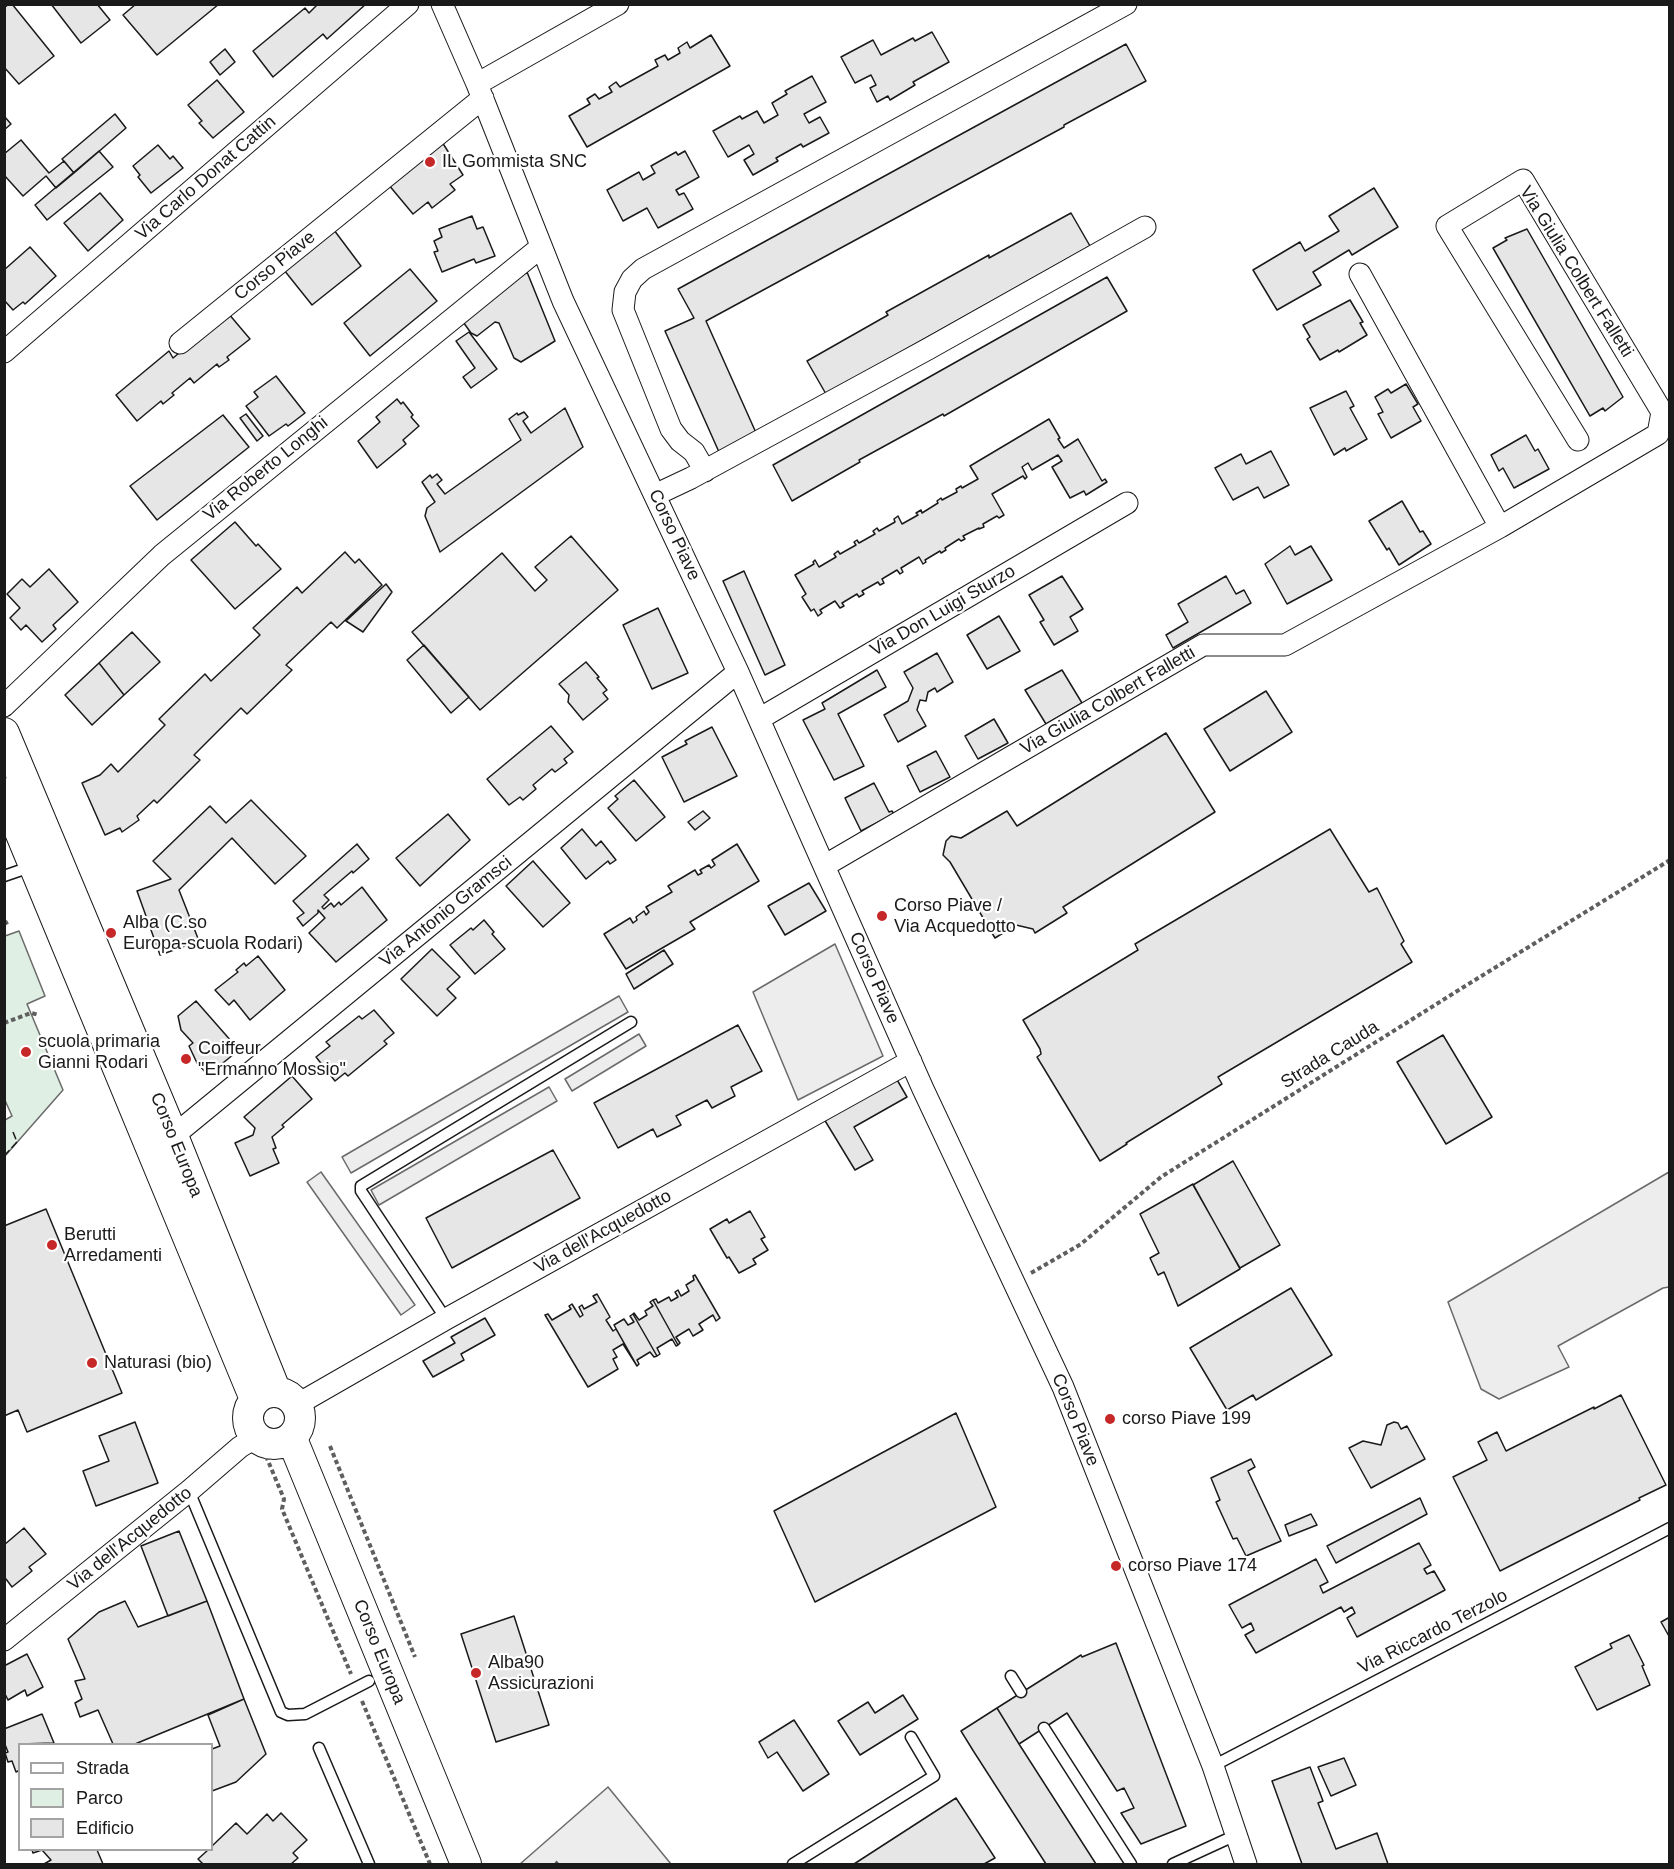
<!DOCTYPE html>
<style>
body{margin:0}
#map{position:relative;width:1674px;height:1869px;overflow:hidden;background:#fff;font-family:Helvetica,sans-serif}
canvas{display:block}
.frame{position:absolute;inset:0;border:6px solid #1a1a1a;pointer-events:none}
.legend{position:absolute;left:18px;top:1743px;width:195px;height:108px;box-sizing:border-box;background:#fff;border:2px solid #a3a3a3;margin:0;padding:8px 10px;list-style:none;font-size:18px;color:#1a1a1a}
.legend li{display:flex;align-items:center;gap:12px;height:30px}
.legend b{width:30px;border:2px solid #a3a3a3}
</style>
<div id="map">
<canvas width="1674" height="1869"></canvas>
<div class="frame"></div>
<ul class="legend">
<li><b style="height:8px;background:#fff"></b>Strada</li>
<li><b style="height:16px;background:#e0efe3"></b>Parco</li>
<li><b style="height:16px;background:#e6e6e6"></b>Edificio</li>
</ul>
</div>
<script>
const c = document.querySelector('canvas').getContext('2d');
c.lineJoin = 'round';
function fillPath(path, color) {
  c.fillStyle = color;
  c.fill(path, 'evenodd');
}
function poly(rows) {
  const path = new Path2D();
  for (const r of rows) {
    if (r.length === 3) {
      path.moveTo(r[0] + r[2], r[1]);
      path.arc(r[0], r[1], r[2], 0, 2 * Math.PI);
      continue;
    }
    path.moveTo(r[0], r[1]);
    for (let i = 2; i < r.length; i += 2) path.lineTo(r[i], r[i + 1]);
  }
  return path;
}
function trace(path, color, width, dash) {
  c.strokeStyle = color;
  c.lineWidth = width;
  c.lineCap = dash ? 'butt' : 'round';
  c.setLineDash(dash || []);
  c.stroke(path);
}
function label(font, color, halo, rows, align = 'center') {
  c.font = font + ' Helvetica,sans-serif';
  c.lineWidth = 4.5;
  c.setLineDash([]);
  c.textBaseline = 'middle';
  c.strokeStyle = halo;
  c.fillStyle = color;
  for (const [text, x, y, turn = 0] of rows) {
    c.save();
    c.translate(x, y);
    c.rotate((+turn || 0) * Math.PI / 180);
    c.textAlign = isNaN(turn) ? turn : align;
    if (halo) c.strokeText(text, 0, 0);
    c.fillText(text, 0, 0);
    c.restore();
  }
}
const green = poly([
 [19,931,45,996,27,1004,63,1090,5,1156,5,1120,12,1116,4,1098,5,936,19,931]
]);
const parking = poly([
 [835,944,883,1056,798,1100,753,992,835,944],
 [619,996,628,1012,351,1173,342,1157,619,996],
 [639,1034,646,1046,572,1091,565,1079,639,1034],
 [549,1087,557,1101,379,1205,371,1190,549,1087],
 [321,1172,415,1305,401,1315,307,1182,321,1172],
 [1669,1172,1669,1287,1663,1288,1558,1346,1569,1367,1499,1399,1481,1389,1448,1302,1669,1172],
 [608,1787,671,1864,520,1864,608,1787]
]);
const building = poly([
 [9,4,12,4,54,56,19,84,4,67,4,8,9,4],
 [51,4,97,4,110,20,81,43,51,4],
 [136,4,219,4,157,55,123,15,136,4],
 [318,4,366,4,327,39,323,34,273,77,253,51,305,8,309,13,318,4],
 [932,32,949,62,913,82,915,85,890,100,888,96,877,102,870,88,876,85,871,75,855,83,841,57,873,40,881,55,913,38,915,41,932,32],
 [711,35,730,66,587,147,569,116,590,104,587,99,595,94,599,99,612,92,609,87,616,82,620,87,658,66,655,60,665,55,668,60,680,53,678,48,687,42,690,48,711,35],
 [1126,44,1146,81,1064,125,1064,127,706,321,757,435,719,452,665,331,694,318,678,289,1126,44],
 [225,49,235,62,220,75,210,62,225,49],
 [812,76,826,102,804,114,809,123,820,117,829,133,803,147,801,144,776,158,778,161,753,175,744,160,754,154,749,145,728,157,713,131,740,116,742,119,757,111,764,123,778,115,772,103,787,94,785,91,812,76],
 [217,80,244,112,213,138,199,123,202,121,188,105,217,80],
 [115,114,126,128,74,173,62,159,115,114],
 [4,116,11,124,4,130,4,116],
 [21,140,49,173,64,161,74,173,56,188,46,176,23,196,4,175,4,154,21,140],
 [442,142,463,175,450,184,455,190,432,208,428,202,413,214,388,184,442,142],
 [158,145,170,159,173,156,183,168,151,193,138,177,140,175,133,166,158,145],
 [99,151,113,167,47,220,35,205,99,151],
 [685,151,699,177,676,190,679,195,684,193,693,209,658,228,647,208,623,221,607,190,639,172,643,180,655,173,651,166,676,152,678,155,685,151],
 [1374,188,1398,227,1352,255,1349,250,1313,272,1321,285,1277,310,1253,270,1300,242,1305,251,1339,231,1329,216,1374,188],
 [100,193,123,220,88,251,64,223,100,193],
 [1071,213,1090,246,826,394,807,361,888,315,886,312,989,255,989,258,1071,213],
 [472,216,477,229,483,227,495,256,476,263,474,259,442,272,434,252,438,251,434,241,442,237,439,229,472,216],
 [1527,229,1623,397,1605,411,1603,408,1590,416,1493,248,1507,240,1505,238,1527,229],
 [334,230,361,266,312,305,284,270,334,230],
 [30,247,56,276,25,304,23,302,13,310,4,300,4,270,30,247],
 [410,269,437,301,370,356,344,323,410,269],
 [527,272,555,341,521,362,514,358,499,323,495,322,477,336,471,333,461,319,527,272],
 [1107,277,1127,311,944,416,943,414,859,460,860,462,792,501,773,465,1107,277],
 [1350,300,1363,322,1360,323,1367,335,1339,352,1338,350,1320,360,1307,339,1310,337,1303,325,1350,300],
 [228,313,250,339,227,357,229,360,219,367,217,364,194,383,190,378,172,393,174,395,163,404,161,401,137,421,116,395,169,351,173,358,228,313],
 [469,332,497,369,471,388,463,377,475,368,456,341,469,332],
 [276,376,305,413,288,426,286,424,269,436,246,406,258,397,254,392,276,376],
 [1406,384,1418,404,1413,407,1421,421,1391,438,1378,414,1383,412,1375,397,1388,389,1391,393,1406,384],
 [1346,391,1354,406,1350,408,1367,439,1346,451,1345,448,1334,455,1310,408,1346,391],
 [397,399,401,404,403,402,413,415,411,417,419,426,403,440,406,444,377,468,358,441,380,422,376,417,397,399],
 [565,408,583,447,440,552,425,516,427,508,435,502,422,482,430,475,432,478,437,474,442,480,437,484,445,494,521,440,509,419,517,413,518,415,524,412,528,417,523,421,531,433,565,408],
 [246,414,263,436,257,441,240,418,246,414],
 [223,415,249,447,157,520,130,486,223,415],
 [1049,419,1060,438,1058,439,1064,448,1078,439,1102,481,1105,479,1107,482,1086,495,1084,491,1070,498,1052,467,1062,461,1058,455,1032,470,1028,463,1022,467,1027,477,1025,479,1023,476,992,494,1004,515,999,518,997,516,983,524,984,527,979,529,979,528,963,536,965,539,961,541,959,539,945,548,946,550,941,553,940,551,925,560,926,562,923,564,919,557,901,568,903,572,900,574,897,570,882,579,884,583,880,585,878,582,862,591,864,594,859,597,857,594,842,603,844,606,840,608,835,601,820,610,822,613,818,616,814,609,811,611,802,597,806,594,795,575,814,564,813,562,815,560,819,567,836,557,834,554,838,551,840,554,856,545,854,542,857,540,859,543,875,534,873,531,877,528,879,531,895,522,894,519,898,516,902,524,918,515,916,513,921,510,922,513,938,503,937,501,941,498,942,500,957,492,956,489,961,486,962,488,978,479,970,466,1049,419],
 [1526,435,1535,451,1538,449,1549,469,1514,488,1503,468,1499,471,1491,455,1526,435],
 [1271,451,1289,485,1264,498,1258,487,1233,500,1215,468,1241,454,1246,464,1271,451],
 [1402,501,1420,532,1423,531,1431,544,1399,565,1389,548,1387,550,1369,521,1402,501],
 [235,522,256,546,258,544,281,569,235,609,191,560,235,522],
 [571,536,618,590,480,710,412,632,502,553,535,591,547,580,535,567,571,536],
 [1290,546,1295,555,1311,546,1332,580,1287,604,1265,564,1290,546],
 [345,552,355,563,359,559,382,585,337,628,331,622,286,665,292,670,247,714,241,708,194,755,200,760,157,803,154,800,137,816,139,820,122,832,120,828,105,835,82,783,100,775,111,764,118,772,165,725,159,719,205,674,211,681,260,635,253,628,297,587,302,593,345,552],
 [49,569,78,602,53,625,56,629,42,642,26,625,21,630,10,618,20,608,7,594,22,579,30,587,49,569],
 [744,571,785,665,765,675,723,581,744,571],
 [1062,576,1083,609,1070,617,1078,631,1054,645,1040,622,1044,620,1029,595,1062,576],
 [1226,576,1236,594,1244,590,1251,603,1173,648,1166,635,1188,622,1178,604,1226,576],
 [386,584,392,592,363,632,346,621,386,584],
 [658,608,688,673,652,689,623,625,658,608],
 [999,616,1020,651,987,669,967,635,999,616],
 [132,632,160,662,124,695,99,663,132,632],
 [424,645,469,697,451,713,407,660,424,645],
 [937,653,953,682,937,692,935,688,928,692,926,701,920,700,917,710,926,726,898,742,884,715,908,701,913,688,904,672,937,653],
 [586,662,599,677,597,678,607,690,603,693,608,699,583,720,568,702,569,695,559,684,586,662],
 [99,663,124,695,92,725,65,695,99,663],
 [877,670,886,687,838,714,864,766,834,780,803,720,825,709,822,703,877,670],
 [1062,670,1082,703,1046,724,1025,690,1062,670],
 [1266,691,1292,732,1230,771,1204,729,1266,691],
 [994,719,1008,743,978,759,965,736,994,719],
 [551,726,573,752,564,759,567,763,555,772,552,769,533,785,536,789,523,800,520,797,509,805,487,779,551,726],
 [712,727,737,776,684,802,662,757,687,744,685,741,712,727],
 [1166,733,1215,812,1063,907,1067,913,1035,933,1033,929,1016,925,995,938,950,862,943,855,946,841,951,836,961,838,1007,811,1017,826,1166,733],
 [936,751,950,777,920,792,907,766,936,751],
 [634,780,665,817,636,841,608,808,618,799,615,796,634,780],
 [874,783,889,812,892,811,894,814,861,831,845,798,874,783],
 [251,800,306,856,275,884,232,838,179,890,199,941,160,955,137,891,171,879,153,861,210,806,226,823,251,800],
 [703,811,710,818,695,830,688,822,703,811],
 [448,814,470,840,420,886,396,858,448,814],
 [582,829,596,846,601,841,616,860,610,864,608,861,586,879,561,848,582,829],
 [1330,829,1369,892,1377,888,1404,941,1401,944,1412,962,1218,1077,1222,1084,1126,1143,1127,1144,1100,1161,1037,1057,1041,1054,1040,1049,1023,1020,1138,950,1135,944,1330,829],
 [357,844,369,859,353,873,352,871,324,895,329,900,322,907,324,909,331,903,334,907,339,902,341,905,362,887,387,920,336,962,309,933,325,918,318,910,318,913,303,926,297,918,304,913,293,901,357,844],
 [737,844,759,881,690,922,695,929,626,969,604,934,630,918,633,923,637,920,636,917,644,911,646,915,649,912,646,907,672,892,668,886,695,870,698,875,702,873,700,870,709,865,711,868,715,865,712,860,737,844],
 [533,861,570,903,543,927,506,886,533,861],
 [809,883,826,911,785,935,768,906,809,883],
 [484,920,494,932,492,934,505,949,475,974,450,945,471,928,473,930,484,920],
 [432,949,460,977,447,989,456,998,437,1016,401,979,432,949],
 [664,950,673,964,634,989,626,974,664,950],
 [258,956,285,990,250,1020,234,1000,229,1005,215,990,238,972,236,970,244,963,246,966,258,956],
 [196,1001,239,1050,208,1075,197,1063,189,1046,193,1043,181,1030,178,1016,196,1001],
 [374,1010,394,1033,384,1041,387,1044,348,1076,345,1073,335,1081,316,1057,330,1046,326,1042,359,1016,362,1019,374,1010],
 [738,1025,762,1071,731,1087,735,1096,712,1108,707,1100,676,1116,681,1125,657,1137,653,1129,618,1148,594,1103,738,1025],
 [1443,1035,1492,1117,1446,1144,1397,1062,1443,1035],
 [292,1076,312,1099,282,1125,284,1127,272,1137,276,1148,273,1149,279,1163,250,1176,235,1143,253,1135,255,1128,244,1117,292,1076],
 [896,1078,907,1097,854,1127,873,1160,855,1170,824,1119,896,1078],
 [553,1150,580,1198,452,1268,426,1218,553,1150],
 [1233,1161,1280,1245,1240,1268,1193,1185,1233,1161],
 [1193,1184,1240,1269,1178,1306,1164,1272,1158,1275,1150,1258,1159,1253,1140,1214,1193,1184],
 [46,1209,122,1393,27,1432,18,1410,4,1416,4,1226,46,1209],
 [750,1211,765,1237,761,1239,768,1250,753,1259,756,1264,739,1273,729,1257,727,1258,710,1229,727,1219,729,1223,750,1211],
 [695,1275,720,1318,716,1321,713,1315,699,1324,703,1330,693,1336,689,1329,676,1337,680,1343,678,1345,653,1300,656,1299,658,1303,669,1297,671,1301,678,1297,675,1292,678,1290,681,1296,689,1291,686,1285,694,1280,693,1276,695,1275],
 [1291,1288,1332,1355,1256,1400,1253,1395,1227,1410,1190,1348,1291,1288],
 [597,1294,610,1317,606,1320,613,1331,616,1329,637,1366,623,1344,613,1350,617,1357,613,1359,618,1369,588,1387,545,1315,548,1314,552,1320,571,1309,569,1306,572,1304,580,1317,583,1315,579,1307,582,1305,584,1309,597,1302,593,1296,597,1294],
 [653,1300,678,1345,676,1346,672,1339,657,1348,660,1354,657,1356,633,1314,634,1313,639,1320,647,1315,645,1311,653,1306,650,1302,653,1300],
 [633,1314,657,1356,654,1357,650,1352,637,1360,639,1364,637,1366,614,1325,624,1319,628,1325,634,1322,630,1316,633,1314],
 [485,1318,495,1335,461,1354,464,1360,433,1377,423,1361,455,1343,451,1337,485,1318],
 [1621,1395,1666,1485,1639,1498,1640,1500,1500,1571,1453,1477,1487,1460,1478,1442,1497,1432,1506,1451,1594,1407,1594,1409,1621,1395],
 [956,1413,996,1507,815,1602,774,1511,956,1413],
 [135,1422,158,1483,96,1506,83,1471,109,1461,99,1436,135,1422],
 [1394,1422,1398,1423,1401,1429,1407,1426,1425,1459,1371,1488,1349,1448,1363,1441,1381,1445,1387,1425,1394,1422],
 [1251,1459,1255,1467,1248,1471,1281,1541,1246,1556,1237,1538,1233,1539,1216,1502,1220,1500,1211,1478,1251,1459],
 [1420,1498,1427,1514,1336,1563,1327,1546,1420,1498],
 [1311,1514,1317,1525,1289,1536,1285,1525,1311,1514],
 [24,1528,46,1554,29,1567,32,1571,12,1587,6,1579,4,1581,4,1545,24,1528],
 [179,1531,207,1601,168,1616,141,1546,179,1531],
 [1419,1543,1431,1565,1424,1569,1427,1574,1434,1571,1445,1590,1357,1637,1347,1618,1355,1613,1352,1607,1344,1612,1341,1607,1256,1653,1245,1635,1254,1630,1251,1623,1242,1628,1229,1605,1316,1559,1328,1582,1320,1586,1323,1593,1419,1543],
 [125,1601,138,1627,207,1601,244,1699,135,1744,113,1744,98,1710,80,1717,75,1703,82,1699,75,1681,85,1679,68,1639,99,1612,125,1601],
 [514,1616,549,1725,496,1742,461,1634,514,1616],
 [1670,1617,1670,1638,1661,1622,1670,1617],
 [1629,1635,1644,1665,1642,1666,1650,1685,1597,1710,1575,1667,1612,1648,1610,1644,1629,1635],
 [1116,1643,1186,1826,1141,1844,1121,1813,1134,1808,1124,1788,1117,1791,1067,1713,1019,1744,997,1708,1081,1655,1082,1657,1116,1643],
 [27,1654,43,1687,27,1696,25,1690,8,1700,4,1692,4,1666,27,1654],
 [903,1695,918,1719,860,1755,838,1721,868,1702,875,1713,903,1695],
 [244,1699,266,1754,236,1782,212,1791,212,1749,220,1746,208,1715,244,1699],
 [997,1708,1019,1744,1096,1864,1046,1864,974,1752,961,1731,997,1708],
 [42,1714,54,1743,20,1744,20,1770,16,1772,12,1761,8,1762,5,1753,8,1752,4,1742,4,1729,42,1714],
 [794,1720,829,1774,803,1791,777,1752,768,1758,759,1742,794,1720],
 [1344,1758,1356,1785,1331,1796,1318,1767,1344,1758],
 [1310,1767,1323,1801,1318,1803,1336,1849,1377,1833,1388,1864,1302,1864,1272,1781,1310,1767],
 [956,1798,995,1858,984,1864,854,1864,956,1798],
 [281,1813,307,1840,293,1853,298,1858,291,1864,203,1864,198,1859,208,1850,212,1850,212,1846,236,1823,247,1834,267,1814,273,1821,281,1813],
 [32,1850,97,1850,103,1864,44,1864,51,1860,42,1850,33,1853,32,1850]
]);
const path = poly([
 [4,924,9,921],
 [4,1023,31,1013,39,1015],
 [1031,1273,1081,1244,1161,1177,1462,988,1670,860],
 [330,1446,415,1657],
 [266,1456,284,1499,282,1509,351,1674],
 [362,1701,430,1864],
 [556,1864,558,1862]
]);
const service = poly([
 [4,876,33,866],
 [446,1319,361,1191,361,1186,631,1022],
 [189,1491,281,1712,288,1715,305,1714,369,1681],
 [1011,1676,1021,1692],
 [1044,1728,1131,1864],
 [319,1748,369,1864],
 [1213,1766,1670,1528],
 [793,1864,934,1776,911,1737],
 [1173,1864,1236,1835]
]);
const minor = poly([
 [442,4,477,84,563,301,738,672,923,1089,1063,1387,1213,1766,1246,1864],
 [477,84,618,4],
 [1360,274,1500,527],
 [180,343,483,98],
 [4,352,408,4],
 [705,471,694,452,680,441,671,429,623,310,625,292,632,279,643,269,1126,4],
 [655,495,691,478,928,349,1145,227],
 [4,706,162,555,541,247],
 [759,719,1127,503],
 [824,866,1203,645,1285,645,1500,527,1658,434,1662,412,1523,180,1447,226,1578,440],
 [161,1142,183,1128,738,672],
 [299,1408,305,1400,446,1319,911,1061],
 [4,1640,189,1491,240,1447,255,1438]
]);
const secondary = poly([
 [4,733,173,1136,276,1392],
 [4,793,255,1399],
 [274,1418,26],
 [292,1439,466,1864]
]);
const fence = poly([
 [4,1156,17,1142,13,1132]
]);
const markers = [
 [430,162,6,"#c62828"],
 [882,916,6,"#c62828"],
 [111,933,6,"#c62828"],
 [26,1052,6,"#c62828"],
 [186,1059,6,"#c62828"],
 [52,1245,6,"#c62828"],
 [92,1363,6,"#c62828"],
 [1110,1419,6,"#c62828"],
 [1116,1566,6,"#c62828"],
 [476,1673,6,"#c62828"]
];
const poiNames = [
 ["IL Gommista SNC",442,162],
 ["Corso Piave /",894,906],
 ["Via Acquedotto",894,927],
 ["Alba (C.so",123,923],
 ["Europa-scuola Rodari)",123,944],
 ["scuola primaria",38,1042],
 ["Gianni Rodari",38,1063],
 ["Coiffeur",198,1049],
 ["\"Ermanno Mossio\"",198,1070],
 ["Berutti",64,1235],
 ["Arredamenti",64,1256],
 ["Naturasi (bio)",104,1363],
 ["corso Piave 199",1122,1419],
 ["corso Piave 174",1128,1566],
 ["Alba90",488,1663],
 ["Assicurazioni",488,1684]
];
const streetNames = [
 ["Via Carlo Donat Cattin",206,178,-41],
 ["Corso Piave",275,266,-39],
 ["Via Giulia Colbert Falletti",1576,272,58],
 ["Via Roberto Longhi",266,469,-39],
 ["Corso Piave",674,535,65],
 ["Via Don Luigi Sturzo",943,611,-30],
 ["Via Giulia Colbert Falletti",1108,701,-30],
 ["Via Antonio Gramsci",446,912,-39],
 ["Corso Piave",874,978,66],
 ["Strada Cauda",1330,1055,-32],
 ["Corso Europa",176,1145,68],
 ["Via dell'Acquedotto",603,1232,-29],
 ["Corso Piave",1075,1420,68],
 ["Via dell'Acquedotto",130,1539,-39],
 ["Via Riccardo Terzolo",1433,1632,-27],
 ["Corso Europa",379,1652,68]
];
fillPath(green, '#e0efe3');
trace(green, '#6a6a6a', 1.5);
fillPath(parking, '#ededed');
trace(parking, '#6a6a6a', 1.5);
fillPath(building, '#e6e6e6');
trace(building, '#1a1a1a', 1.5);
trace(service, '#1a1a1a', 13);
trace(minor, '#1a1a1a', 23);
trace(secondary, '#1a1a1a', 32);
trace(path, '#5f5f5f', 4, [4.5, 3]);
trace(service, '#fff', 10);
trace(minor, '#fff', 21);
trace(secondary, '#fff', 30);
trace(fence, '#1a1a1a', 1.5, [8, 3]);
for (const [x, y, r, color] of markers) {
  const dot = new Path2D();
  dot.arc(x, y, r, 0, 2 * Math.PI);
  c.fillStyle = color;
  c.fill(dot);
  trace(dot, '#fff', 2);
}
label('18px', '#1a1a1a', '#fff', poiNames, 'left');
label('18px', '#1a1a1a', '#fff', streetNames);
</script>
